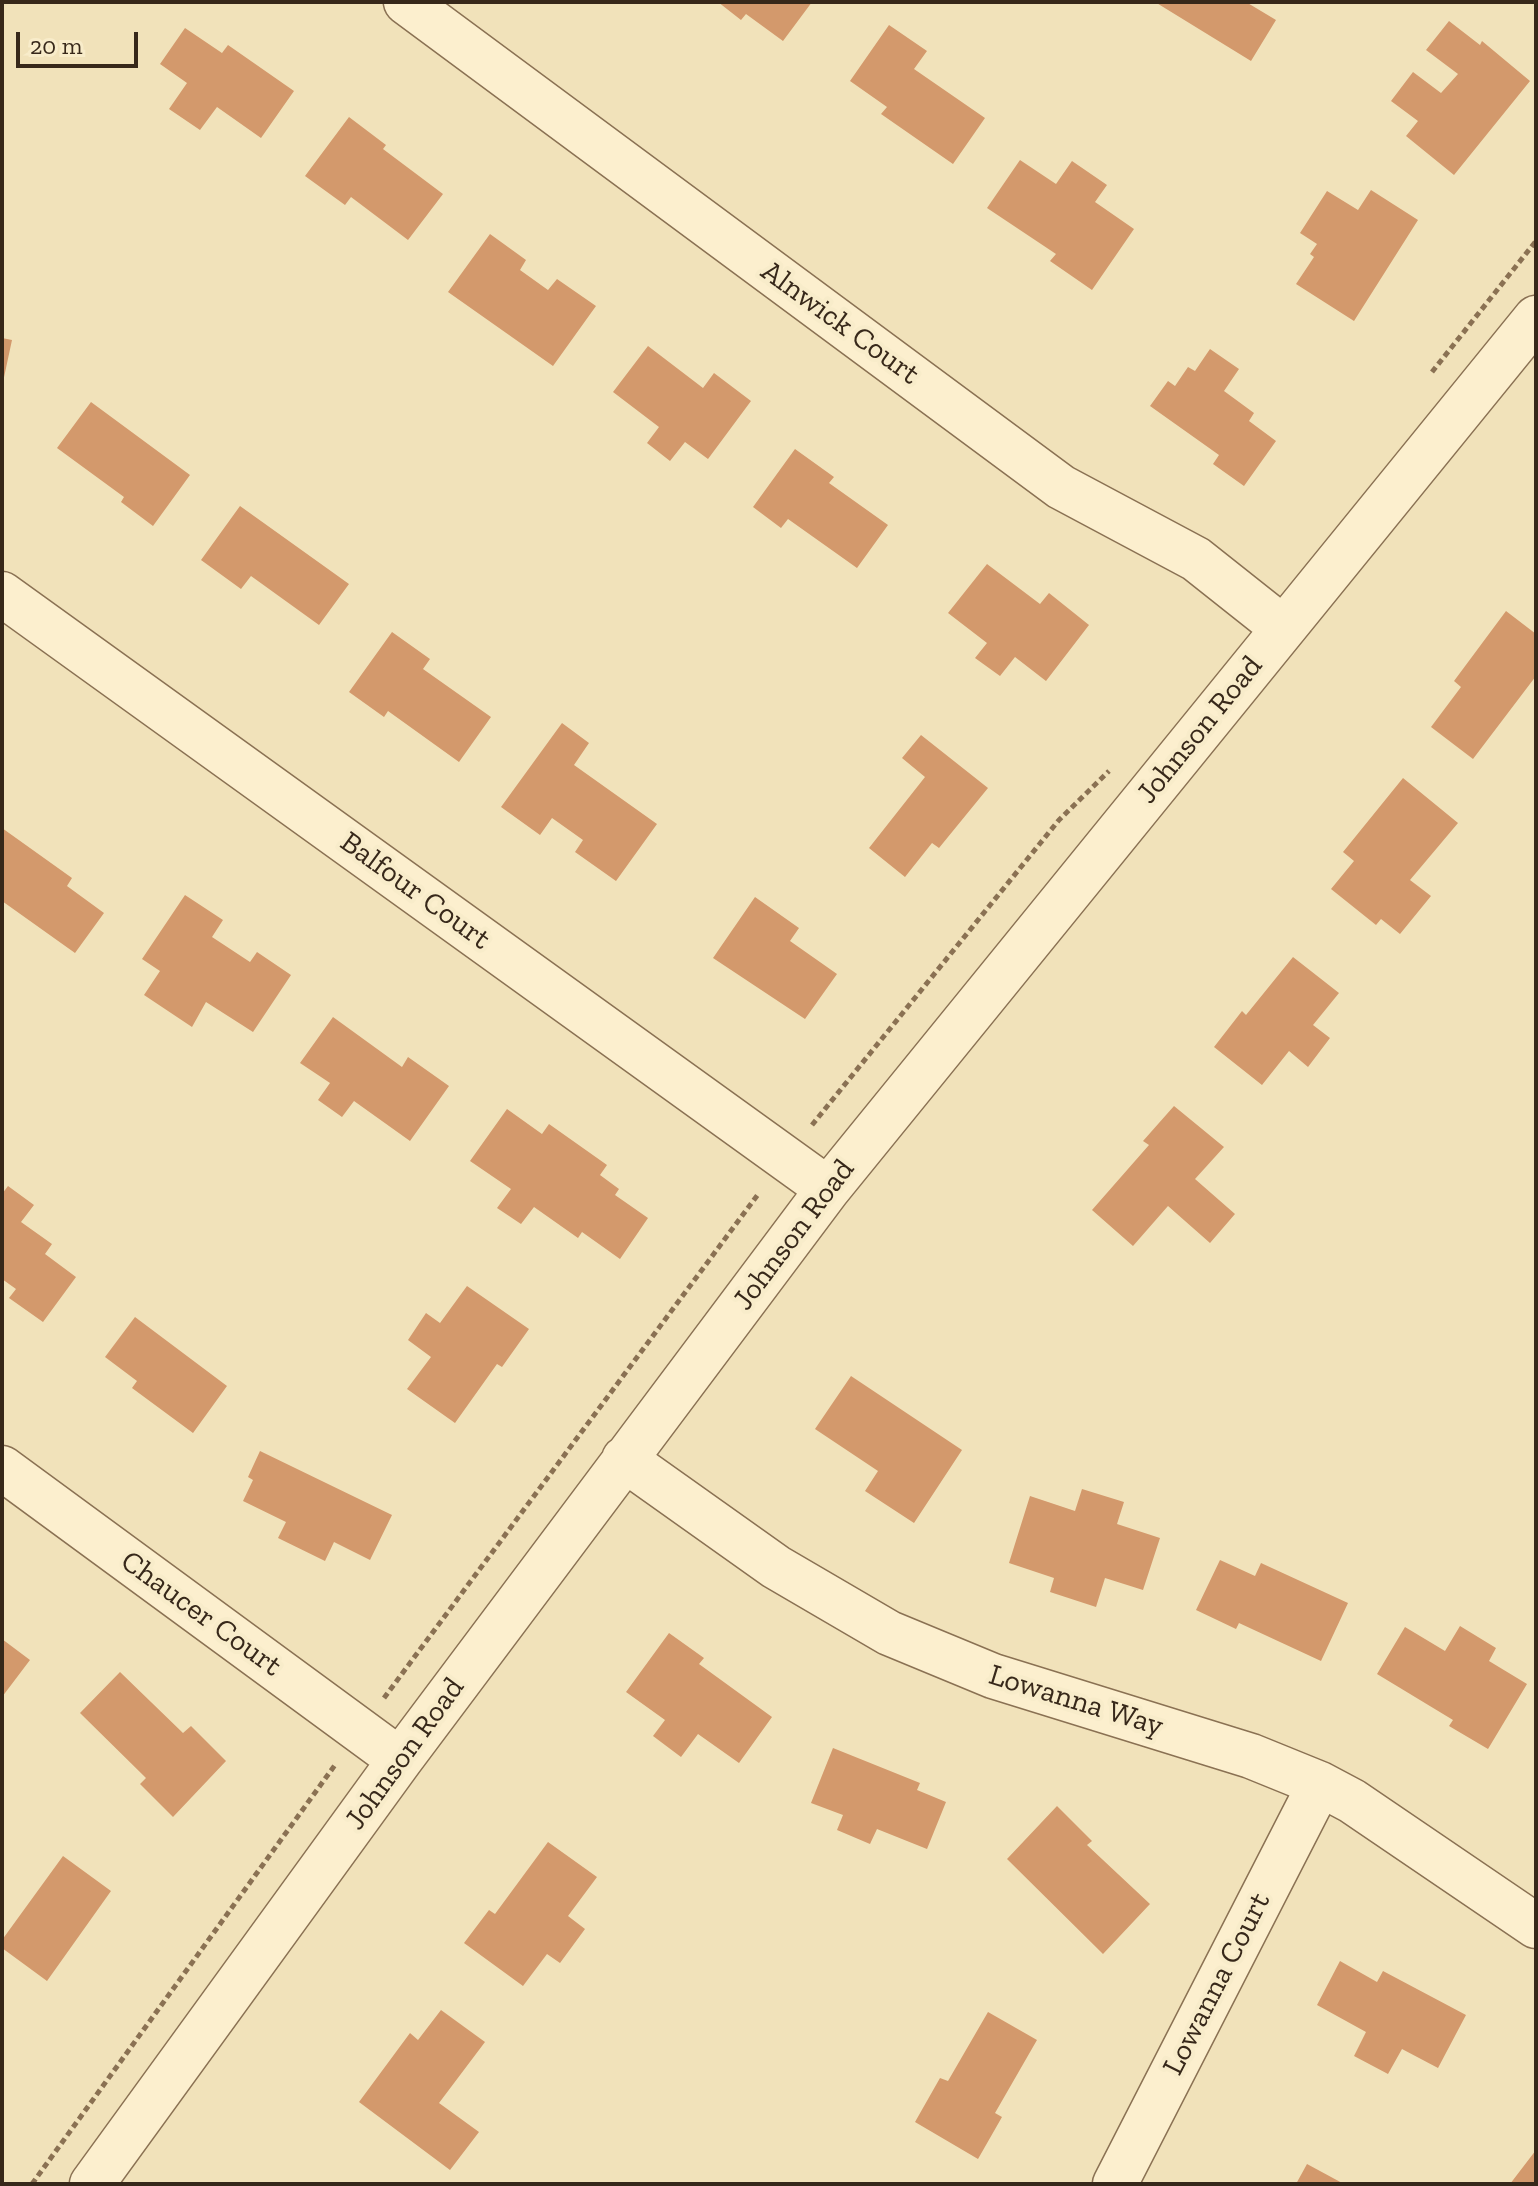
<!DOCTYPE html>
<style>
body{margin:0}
#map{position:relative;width:1538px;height:2186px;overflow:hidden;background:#f1e2ba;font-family:"Zilla Slab",serif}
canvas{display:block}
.frame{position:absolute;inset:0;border:4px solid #37281a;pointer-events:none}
.scale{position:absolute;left:16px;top:32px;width:122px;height:36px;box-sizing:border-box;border:4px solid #37281a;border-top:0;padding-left:10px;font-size:24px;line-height:28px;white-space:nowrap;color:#37281a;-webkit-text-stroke:6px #f8ecca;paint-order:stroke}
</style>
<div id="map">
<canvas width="1538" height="2186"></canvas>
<div class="frame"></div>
<div class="scale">20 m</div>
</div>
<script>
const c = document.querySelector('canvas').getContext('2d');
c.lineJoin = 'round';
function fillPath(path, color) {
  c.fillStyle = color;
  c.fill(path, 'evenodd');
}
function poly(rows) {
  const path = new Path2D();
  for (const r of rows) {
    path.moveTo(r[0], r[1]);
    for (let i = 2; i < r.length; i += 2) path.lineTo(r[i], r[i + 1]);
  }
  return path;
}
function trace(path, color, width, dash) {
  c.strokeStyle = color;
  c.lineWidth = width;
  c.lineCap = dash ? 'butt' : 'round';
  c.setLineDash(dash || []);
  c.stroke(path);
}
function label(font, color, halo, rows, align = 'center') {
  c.font = font + ' "Zilla Slab",serif';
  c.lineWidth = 8;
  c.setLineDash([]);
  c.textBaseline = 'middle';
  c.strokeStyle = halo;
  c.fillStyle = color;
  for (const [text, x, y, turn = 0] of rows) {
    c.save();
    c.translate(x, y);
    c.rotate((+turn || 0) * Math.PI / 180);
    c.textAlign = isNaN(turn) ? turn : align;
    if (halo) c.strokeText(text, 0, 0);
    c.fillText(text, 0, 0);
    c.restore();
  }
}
const building = poly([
 [718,2,812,2,783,41,746,14,741,20],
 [1155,2,1246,2,1276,20,1251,61],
 [1449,21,1480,45,1482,41,1530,81,1454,175,1406,136,1418,121,1391,101,1413,72,1441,93,1458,74,1426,50],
 [889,25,927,51,914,69,985,118,953,164,881,114,887,107,850,81],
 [185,28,222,53,228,45,294,91,261,138,217,107,200,130,169,109,187,83,160,64],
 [349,117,386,145,383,149,443,194,408,240,351,197,345,205,305,176],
 [1020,160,1056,184,1072,161,1107,185,1095,202,1134,229,1092,290,1050,261,1056,254,987,208],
 [1371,190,1418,220,1354,321,1296,284,1314,257,1310,254,1317,244,1300,233,1327,191,1358,210],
 [490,234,526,260,520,270,548,290,557,279,596,306,553,366,448,292],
 [2,338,12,340,3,382,2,381],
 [648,346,703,388,714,373,751,401,708,459,685,442,670,461,647,443,659,427,613,392],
 [1210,349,1239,369,1224,391,1254,413,1249,421,1276,441,1244,486,1213,464,1219,455,1150,406,1168,381,1175,386,1188,367,1195,371],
 [91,402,190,475,153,526,121,502,124,497,57,448],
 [795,449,834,477,829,483,888,525,857,568,788,519,781,528,753,507],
 [240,506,349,584,319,625,251,576,241,589,201,560],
 [987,564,1040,604,1049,593,1089,625,1046,681,1015,657,1000,676,975,658,987,643,948,613],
 [1506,611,1536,634,1536,676,1473,759,1431,727,1461,687,1454,681],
 [392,632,430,659,423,669,491,717,459,762,388,711,384,717,349,692],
 [562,723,589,743,574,765,657,824,616,881,575,852,583,840,552,818,540,835,501,807],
 [921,735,988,788,939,848,932,843,905,877,869,848,925,777,902,758],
 [1403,778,1458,823,1410,880,1431,896,1400,934,1381,919,1376,925,1331,889,1354,861,1343,852],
 [2,828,72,878,67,886,104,913,75,953,2,901],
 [185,895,223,920,212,937,250,962,257,952,291,975,253,1032,206,1002,192,1027,144,995,160,971,142,959],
 [755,897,799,928,790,941,837,974,805,1019,713,958],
 [1293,957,1339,993,1313,1025,1330,1038,1308,1067,1289,1051,1262,1085,1214,1047,1242,1011,1246,1015],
 [333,1017,402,1067,408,1057,449,1086,410,1141,354,1101,342,1117,318,1100,330,1083,300,1063],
 [1174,1106,1224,1147,1195,1179,1235,1214,1210,1243,1168,1206,1133,1246,1092,1210,1149,1145,1143,1141],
 [507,1109,542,1134,549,1124,607,1165,600,1175,619,1189,615,1195,648,1218,620,1259,582,1232,578,1238,534,1207,521,1224,497,1208,511,1189,470,1161],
 [8,1186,34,1205,21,1222,52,1244,45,1254,76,1277,43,1322,9,1298,16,1289,2,1279,2,1194],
 [467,1286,529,1329,502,1367,497,1364,455,1423,407,1389,431,1357,408,1340,426,1313,440,1323],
 [135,1317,227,1386,193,1433,132,1388,137,1381,105,1357],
 [851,1376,962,1450,914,1523,865,1491,878,1471,815,1429],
 [260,1451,392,1515,370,1560,334,1542,325,1561,278,1538,286,1522,243,1501,253,1480,248,1477],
 [1082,1489,1124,1502,1117,1524,1160,1538,1143,1590,1105,1578,1096,1607,1050,1592,1054,1578,1009,1563,1030,1496,1075,1511],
 [1220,1560,1255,1576,1261,1563,1348,1603,1321,1661,1239,1623,1236,1629,1196,1610],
 [1460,1626,1496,1648,1489,1661,1527,1684,1488,1749,1449,1726,1453,1720,1377,1674,1405,1627,1445,1651],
 [669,1633,704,1658,699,1664,772,1717,739,1763,698,1734,681,1757,653,1736,665,1720,626,1692],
 [2,1639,30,1660,2,1697],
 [120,1672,183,1733,191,1726,226,1761,173,1817,140,1784,146,1778,80,1713],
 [833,1748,920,1783,917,1790,946,1802,927,1849,877,1829,870,1844,837,1830,843,1815,811,1803],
 [1057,1806,1092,1841,1087,1845,1150,1904,1103,1954,1007,1859],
 [548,1842,597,1877,568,1916,585,1929,560,1963,547,1954,523,1986,464,1943,489,1910,495,1914],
 [63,1856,111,1891,47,1981,2,1948,2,1940],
 [1340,1961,1377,1982,1383,1971,1466,2015,1438,2068,1402,2049,1388,2074,1354,2056,1366,2032,1317,2005],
 [441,2010,485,2042,439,2103,479,2132,450,2170,359,2102,410,2033,418,2040],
 [988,2012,1037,2040,995,2113,1002,2117,978,2159,915,2122,940,2078,948,2081],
 [1536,2150,1536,2184,1510,2184],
 [1307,2164,1344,2184,1296,2184]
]);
const path = poly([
 [1432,372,1536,241],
 [812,1125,1059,820,1109,771],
 [384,1698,759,1193],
 [32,2184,335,1765]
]);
const minor = poly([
 [406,2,1061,487,1196,559,1283,628],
 [2,594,828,1189],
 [624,1459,776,1567,889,1633,993,1676,1251,1756,1320,1784,1352,1801,1536,1926],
 [2,1468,400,1760],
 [92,2184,400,1760,828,1189,1536,318],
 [1115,2184,1320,1784]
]);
const streetNames = [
 ["Alnwick Court",840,323,36],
 ["Johnson Road",1200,730,-51],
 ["Balfour Court",415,891,36],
 ["Johnson Road",794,1235,-53],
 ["Chaucer Court",201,1614,36],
 ["Lowanna Way",1076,1701,17],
 ["Johnson Road",405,1754,-54],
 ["Lowanna Court",1217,1984,-63]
];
fillPath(building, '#d3996c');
trace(minor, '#8a7153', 47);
trace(path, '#8a7153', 5, [6, 4]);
trace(minor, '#fcefce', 44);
label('30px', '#37281a', '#f8ecca', streetNames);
</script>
